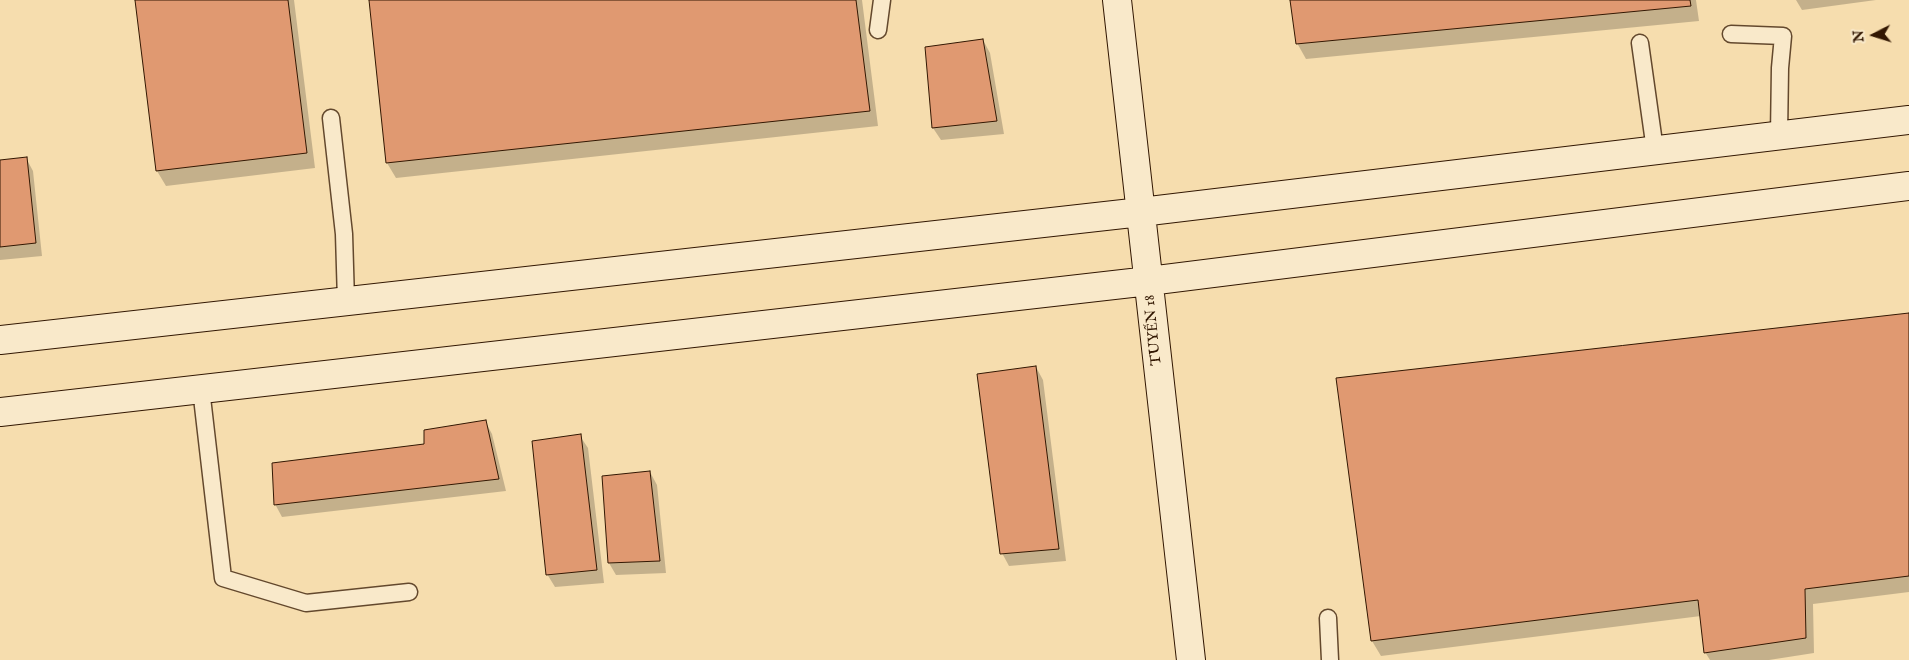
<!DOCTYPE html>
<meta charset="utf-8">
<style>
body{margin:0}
#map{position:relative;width:1909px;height:660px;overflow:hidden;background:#f6ddae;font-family:"IM FELL English",serif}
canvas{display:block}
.north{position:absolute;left:1849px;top:10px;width:50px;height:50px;-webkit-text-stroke:4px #f9e9ca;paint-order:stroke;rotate:265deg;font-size:14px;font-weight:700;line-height:20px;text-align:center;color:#321702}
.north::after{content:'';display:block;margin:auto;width:18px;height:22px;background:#321702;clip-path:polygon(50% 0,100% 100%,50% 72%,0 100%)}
</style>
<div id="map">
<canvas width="1909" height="660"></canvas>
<div class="north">N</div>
</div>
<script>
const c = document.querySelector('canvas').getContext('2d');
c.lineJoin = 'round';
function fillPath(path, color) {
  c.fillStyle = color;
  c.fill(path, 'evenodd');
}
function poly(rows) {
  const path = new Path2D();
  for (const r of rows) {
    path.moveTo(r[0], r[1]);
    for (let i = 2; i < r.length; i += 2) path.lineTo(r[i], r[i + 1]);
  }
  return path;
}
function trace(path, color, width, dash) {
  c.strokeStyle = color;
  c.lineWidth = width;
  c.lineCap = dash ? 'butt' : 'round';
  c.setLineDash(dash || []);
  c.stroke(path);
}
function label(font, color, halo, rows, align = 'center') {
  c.font = font + ' "IM FELL English",serif';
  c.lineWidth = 4;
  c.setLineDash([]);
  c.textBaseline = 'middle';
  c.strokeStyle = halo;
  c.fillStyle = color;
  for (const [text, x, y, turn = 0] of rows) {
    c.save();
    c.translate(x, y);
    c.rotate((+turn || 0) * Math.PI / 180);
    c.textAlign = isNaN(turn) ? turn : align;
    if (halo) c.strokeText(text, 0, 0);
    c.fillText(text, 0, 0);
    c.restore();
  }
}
const shadow = poly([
 [136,0,294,0,315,168,166,186,157,171],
 [370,0,862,0,878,126,396,178,387,163],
 [1292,0,1696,0,1699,21,1306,59,1297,43],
 [1796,0,1876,0,1802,10],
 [983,40,990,53,1004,134,941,140,933,128,926,48],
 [26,158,33,171,42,256,0,260,0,161],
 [1909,314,1909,592,1813,604,1814,653,1769,660,1710,660,1705,652,1701,616,1381,656,1372,641],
 [1036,367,1043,380,1066,561,1009,566,1002,553],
 [485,421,492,434,506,491,282,517,275,504],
 [580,436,588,448,604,583,555,587,547,574],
 [650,472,657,485,666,573,616,575,609,563]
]);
const building = poly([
 [135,0,288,0,307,153,156,171,135,0],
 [369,0,856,0,870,111,386,163,369,0],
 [1290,0,1690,0,1691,6,1296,44,1290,0],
 [983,39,997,121,932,128,925,47,983,39],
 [27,157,36,243,0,247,0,160,27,157],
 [1909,313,1909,576,1805,589,1806,638,1704,653,1698,600,1371,641,1336,378,1909,313],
 [1036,366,1059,549,1000,554,977,374,1036,366],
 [486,420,499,479,274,505,272,463,424,444,424,430,486,420],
 [581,434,597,570,546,575,532,441,581,434],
 [650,471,660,561,608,563,602,476,650,471]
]);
const lane = poly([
 [878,30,882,0],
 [1731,34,1783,36,1780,68,1779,135],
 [1640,43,1655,150],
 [331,118,344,234,346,301],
 [201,389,223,578,306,603,409,592],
 [1328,618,1330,660]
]);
const secondary = poly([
 [1117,0,1191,660],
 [0,340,1141,212,1909,120],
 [0,412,1149,281,1909,186]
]);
const streetNames = [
 ["TUYẾN 18",1154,330,-96]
];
fillPath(shadow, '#0003');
fillPath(building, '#e09971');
trace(building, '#321702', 1);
trace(lane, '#63482d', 19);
trace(secondary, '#321702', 30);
trace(lane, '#f9e9ca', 16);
trace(secondary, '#f9e9ca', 28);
label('15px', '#321702', '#f9e9ca', streetNames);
</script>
